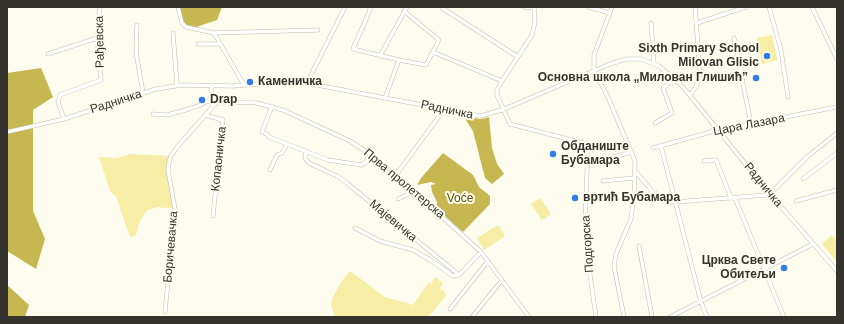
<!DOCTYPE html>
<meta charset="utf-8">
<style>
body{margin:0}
#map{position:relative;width:844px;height:324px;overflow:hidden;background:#fdfcef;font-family:Helvetica,sans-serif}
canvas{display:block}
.frame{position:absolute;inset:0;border:8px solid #34332e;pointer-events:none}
</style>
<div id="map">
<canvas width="844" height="324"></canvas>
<div class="frame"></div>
</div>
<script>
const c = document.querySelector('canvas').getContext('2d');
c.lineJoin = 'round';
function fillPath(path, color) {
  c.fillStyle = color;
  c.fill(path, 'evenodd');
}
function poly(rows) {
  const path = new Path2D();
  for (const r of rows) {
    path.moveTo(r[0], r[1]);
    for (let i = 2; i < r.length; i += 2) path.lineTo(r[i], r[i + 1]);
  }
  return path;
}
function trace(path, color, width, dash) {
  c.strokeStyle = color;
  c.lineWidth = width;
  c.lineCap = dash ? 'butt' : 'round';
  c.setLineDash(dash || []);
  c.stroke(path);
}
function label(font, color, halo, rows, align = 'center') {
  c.font = font + ' Helvetica,sans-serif';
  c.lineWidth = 4;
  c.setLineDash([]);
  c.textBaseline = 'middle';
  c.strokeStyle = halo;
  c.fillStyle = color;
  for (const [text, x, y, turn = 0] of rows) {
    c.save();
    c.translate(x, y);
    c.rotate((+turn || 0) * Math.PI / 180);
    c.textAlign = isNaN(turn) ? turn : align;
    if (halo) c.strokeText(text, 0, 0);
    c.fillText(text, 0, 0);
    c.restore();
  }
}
const green = poly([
 [772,35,777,60,762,64,757,38],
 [131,154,171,156,168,166,175,209,157,207,146,211,139,223,136,235,130,237,116,196,110,191,99,157,116,158],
 [540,198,551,214,542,220,531,204],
 [498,225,505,236,484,250,477,238],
 [832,235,837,241,837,262,822,244],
 [350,271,385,297,413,305,429,282,431,284,435,277,443,283,440,288,444,291,446,296,428,317,335,317,331,305,332,299,342,281]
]);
const forest = poly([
 [180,7,222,7,217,20,196,27,187,26,183,23],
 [41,68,53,97,33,110,33,211,45,239,36,269,7,251,7,73],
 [464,117,481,119,489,117,492,148,497,164,504,174,492,184,485,178,473,131],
 [443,153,473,175,479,187,490,196,490,204,463,232,436,208,437,202,432,192,431,185,436,184,431,182,417,185,421,178],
 [7,285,29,305,25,317,7,317]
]);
const minor = poly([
 [178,7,182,23,186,27,214,33,318,30],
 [370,7,370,10,353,49,399,60,385,98],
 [524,7,534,8],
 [534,7,535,22,532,35,502,81,497,90,497,95,510,124,587,144,588,147,585,222,590,275,596,317],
 [588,7,610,13],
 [612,7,594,55,594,71,607,95,635,161,634,196,631,219,616,254,614,266,624,317],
 [769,7,781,50,788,97],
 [812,7,837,59],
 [442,8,518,57],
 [651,23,654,63],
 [697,23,746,7],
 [137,25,136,52,143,93],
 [173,33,177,85],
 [214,33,244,85],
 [734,38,751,124],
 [198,44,220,44],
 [433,52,502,81],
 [48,54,97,38],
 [380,56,407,7],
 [399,60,426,65,439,40,404,11],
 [307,83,345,7],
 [212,85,211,98,216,103,253,102,283,110,350,141,370,154,396,175,481,252,529,317],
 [690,95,696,87,700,74,695,7],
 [272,106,262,132,267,134,269,137,328,160,361,165,365,163,370,154],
 [153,114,167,115,182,111,198,106,212,99],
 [205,115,223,120,213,216],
 [64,119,58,102,60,95,101,80,97,38,100,7],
 [655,123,672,113,663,88,675,79],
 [7,132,64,119,156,89,182,85,233,86,296,81,480,116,502,110,610,64,626,59,641,59,659,66,683,87,770,194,837,271],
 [661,146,701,302,707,317],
 [653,148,718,130,837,107],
 [306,151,305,158,309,163,337,176,348,184,459,275,481,252],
 [704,161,716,160,731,198],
 [587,164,632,152],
 [270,170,277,155,282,153,287,144],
 [635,171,652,191,664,199,675,202,767,195,770,194,807,157,837,133],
 [396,175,445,108],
 [803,179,837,153],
 [603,181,635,178],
 [735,198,784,317],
 [398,199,415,191],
 [796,201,837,190],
 [355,228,380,241,413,250,432,261,453,276,459,275],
 [639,246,652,317],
 [450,309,488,261],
 [165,312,175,209,168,170,169,162,171,156,178,146,216,103],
 [472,317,502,280],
 [670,317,813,244]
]);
const markers = [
 [767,56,4,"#317ce8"],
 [756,78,4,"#317ce8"],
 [250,82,4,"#317ce8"],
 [202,100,4,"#317ce8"],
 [553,154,4,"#317ce8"],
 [575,198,4,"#317ce8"],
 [784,268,4,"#317ce8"]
];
const streetNames = [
 ["Рађевска",100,42,-91],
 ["Радничка",116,102,-18],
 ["Радничка",447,110,12],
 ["Цара Лазара",749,125,-11],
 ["Копаоничка",219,159,-84],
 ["Прва пролетерска",404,184,40],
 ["Радничка",763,185,51],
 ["Мајевичка",393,221,40],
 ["Подгорска",588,244,-94],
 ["Боричевачка",171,247,-85]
];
const poiNames = [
 ["Sixth Primary School",759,49,"right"],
 ["Milovan Glisic",759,63,"right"],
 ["Основна школа „Милован Глишић”",748,78,"right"],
 ["Каменичка",258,82],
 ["Drap",210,100],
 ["Обданиште",561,147],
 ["Бубамара",561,161],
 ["вртић Бубамара",583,198],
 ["Црква Свете",776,261,"right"],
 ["Обитељи",776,275,"right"]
];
const parkNames = [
 ["Voće",460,199]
];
fillPath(green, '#f7eda4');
fillPath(forest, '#c6b751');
trace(minor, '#bfbeb1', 4.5);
trace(minor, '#fff', 3.5);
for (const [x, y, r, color] of markers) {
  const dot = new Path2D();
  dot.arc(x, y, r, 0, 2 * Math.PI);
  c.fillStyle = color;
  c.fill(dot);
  trace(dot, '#fdfcef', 1.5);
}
label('12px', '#34332e', '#fdfcef', streetNames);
label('bold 12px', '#34332e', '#fdfcef', poiNames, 'left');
label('12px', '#5c5200', '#fdfcef', parkNames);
</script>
